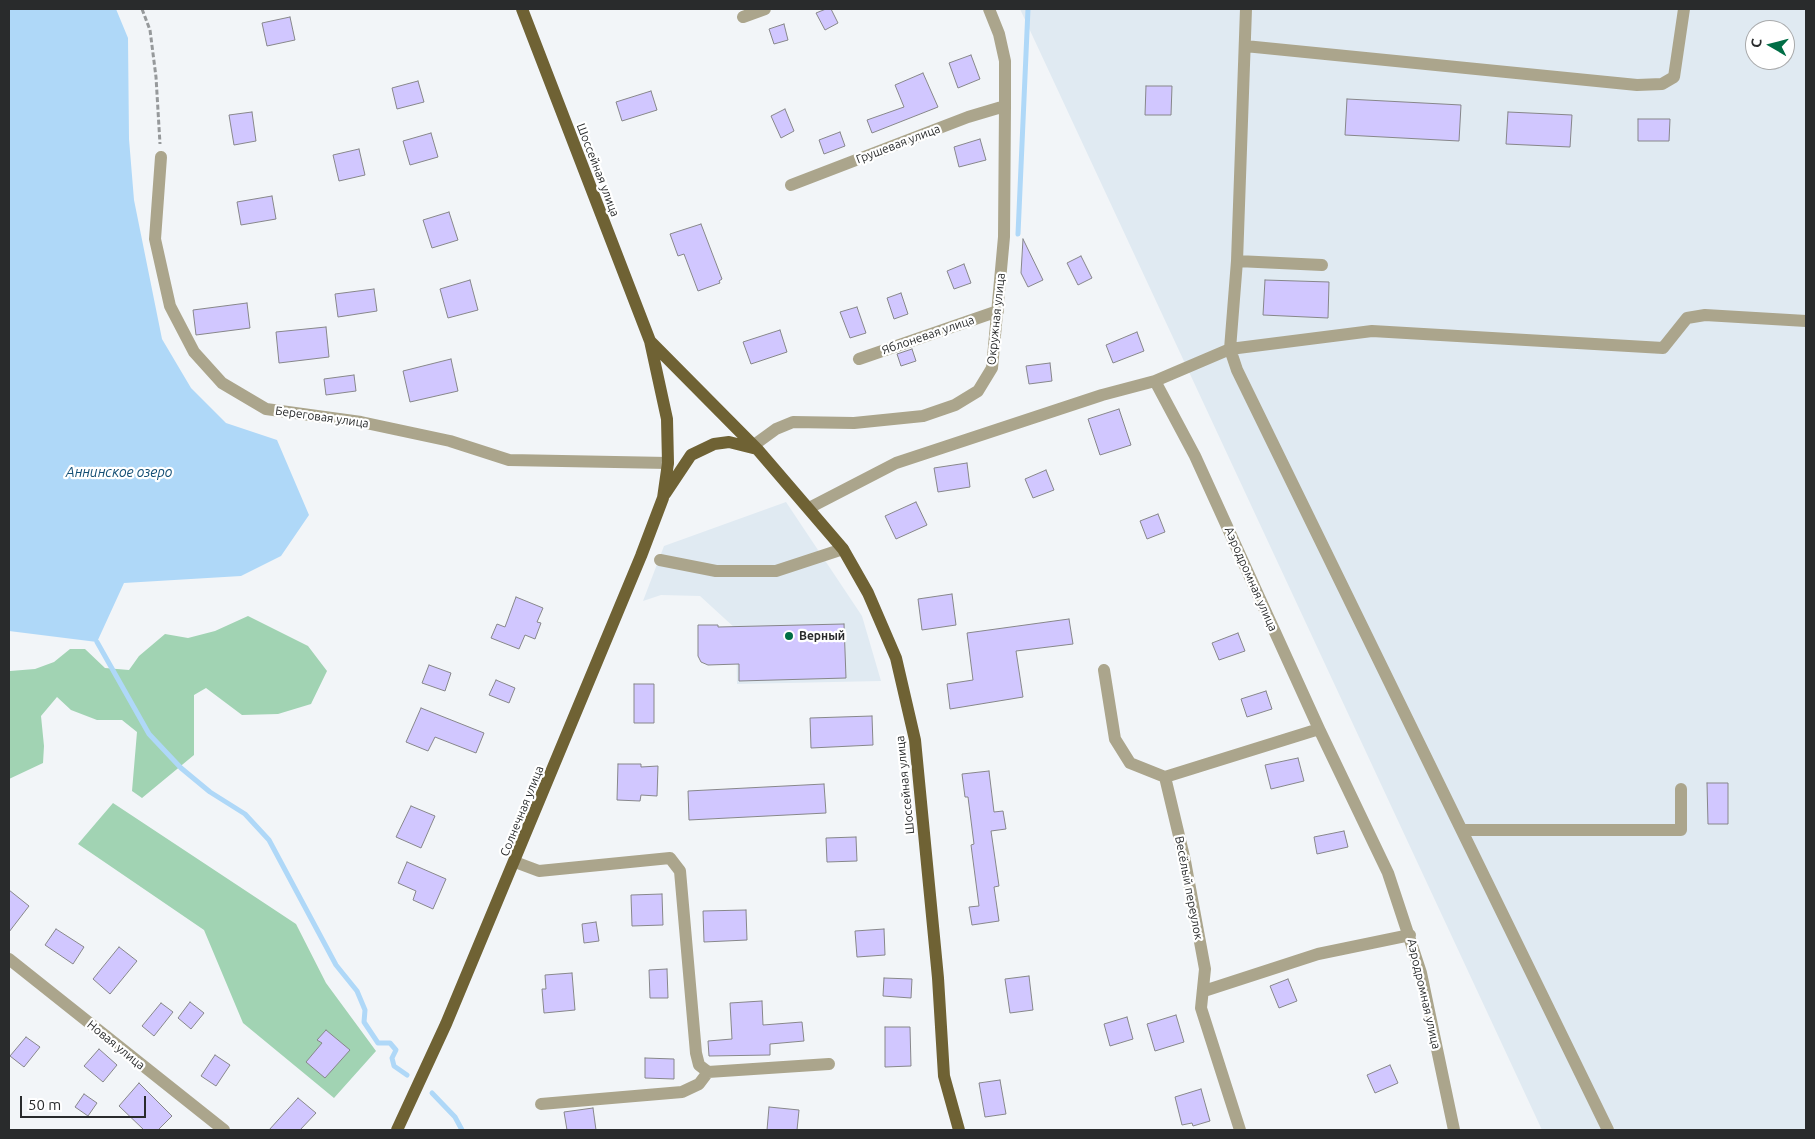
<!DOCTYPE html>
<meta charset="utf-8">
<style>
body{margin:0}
#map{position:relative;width:1815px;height:1139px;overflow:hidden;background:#f2f5f8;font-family:Ubuntu,sans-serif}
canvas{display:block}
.frame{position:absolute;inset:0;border:10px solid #292b2c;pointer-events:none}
.north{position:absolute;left:1745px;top:20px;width:50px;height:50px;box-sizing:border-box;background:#fff;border:1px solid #a9aaab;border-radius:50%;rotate:278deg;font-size:14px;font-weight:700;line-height:20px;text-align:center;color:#292b2c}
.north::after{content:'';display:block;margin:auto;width:18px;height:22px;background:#006e46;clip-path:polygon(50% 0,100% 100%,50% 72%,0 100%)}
.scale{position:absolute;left:20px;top:1096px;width:126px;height:22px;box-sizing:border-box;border:2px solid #292b2c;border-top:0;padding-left:6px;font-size:15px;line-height:18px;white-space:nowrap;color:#292b2c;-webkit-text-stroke:4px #fff;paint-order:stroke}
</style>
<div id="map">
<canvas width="1815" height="1139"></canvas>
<div class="frame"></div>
<div class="north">С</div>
<div class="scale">50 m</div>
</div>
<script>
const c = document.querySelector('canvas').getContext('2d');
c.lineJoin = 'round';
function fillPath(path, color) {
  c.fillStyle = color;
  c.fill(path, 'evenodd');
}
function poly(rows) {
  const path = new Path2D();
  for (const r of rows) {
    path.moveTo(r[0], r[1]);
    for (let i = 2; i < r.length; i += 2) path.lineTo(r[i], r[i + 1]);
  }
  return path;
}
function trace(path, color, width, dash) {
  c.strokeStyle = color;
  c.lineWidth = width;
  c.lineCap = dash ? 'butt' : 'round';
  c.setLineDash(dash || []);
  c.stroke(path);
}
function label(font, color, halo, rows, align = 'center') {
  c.font = font + ' Ubuntu,sans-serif';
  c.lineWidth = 4.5;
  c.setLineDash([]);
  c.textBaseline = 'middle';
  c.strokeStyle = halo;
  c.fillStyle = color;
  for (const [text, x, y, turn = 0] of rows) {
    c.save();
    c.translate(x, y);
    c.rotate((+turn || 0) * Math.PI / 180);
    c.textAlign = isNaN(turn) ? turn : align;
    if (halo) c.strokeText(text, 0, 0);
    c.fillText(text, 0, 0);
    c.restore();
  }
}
const built = poly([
 [1020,9,1806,9,1806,1130,1542,1130],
 [1755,30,1785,30,1785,60,1755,60],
 [786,502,862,616,881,681,737,684,736,629,700,596,661,595,643,601,664,546]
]);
const green = poly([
 [248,616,308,646,327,671,311,704,278,714,242,715,206,688,194,695,194,755,142,798,132,791,137,732,122,720,97,720,71,710,57,697,41,716,44,746,43,763,9,779,10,671,35,669,54,662,70,649,85,649,105,668,129,670,139,656,165,634,188,638,215,631],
 [113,803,296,924,326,983,376,1051,334,1098,243,1023,204,930,78,844]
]);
const water = poly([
 [9,9,116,9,128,38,129,139,134,200,162,339,191,388,226,423,277,440,309,515,281,556,241,576,124,583,97,642,9,631]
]);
const stream = poly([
 [1018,234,1028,9],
 [97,642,149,734,181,768,210,792,245,814,269,840,336,965,357,991,365,1010,364,1022,378,1043,390,1043,396,1050,392,1058,394,1066,407,1075],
 [432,1093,455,1117,462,1130]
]);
const building = poly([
 [826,9,831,9,838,23,825,30,816,13,826,9],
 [290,17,295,40,267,46,262,23,290,17],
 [784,24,788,40,774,44,769,29,784,24],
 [971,55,980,79,958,88,949,63,971,55],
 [923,73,938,107,872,133,867,120,904,107,895,85,923,73],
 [418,81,424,102,397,109,392,88,418,81],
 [1146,86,1172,86,1171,115,1145,115,1146,86],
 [651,91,657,110,622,121,616,102,651,91],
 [1347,99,1461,105,1459,141,1345,135,1347,99],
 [785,109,794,131,781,138,771,116,785,109],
 [252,112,256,141,234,145,229,115,252,112],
 [1508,112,1572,115,1570,147,1506,144,1508,112],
 [1638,119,1670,119,1669,141,1638,141,1638,119],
 [840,132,845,146,824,154,819,140,840,132],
 [431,133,438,157,410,165,403,141,431,133],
 [980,139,986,160,959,167,954,147,980,139],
 [359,149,365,175,339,181,333,155,359,149],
 [272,196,276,219,241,225,237,202,272,196],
 [449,212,458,240,432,248,423,220,449,212],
 [701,224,722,279,719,281,720,283,698,291,684,254,678,256,670,234,701,224],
 [1023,239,1043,280,1028,287,1021,273,1023,239],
 [1081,256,1092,278,1078,285,1067,263,1081,256],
 [964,264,971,283,954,289,947,271,964,264],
 [470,280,478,310,448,318,440,289,470,280],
 [1265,280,1329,282,1328,318,1263,315,1265,280],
 [374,289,377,311,338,317,335,294,374,289],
 [901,293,908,314,894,319,887,298,901,293],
 [247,303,250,328,196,335,193,310,247,303],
 [857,307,866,333,850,338,840,312,857,307],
 [326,327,329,357,279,363,276,332,326,327],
 [780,330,787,352,751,364,743,342,780,330],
 [1137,332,1144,351,1113,363,1106,345,1137,332],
 [912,349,916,361,901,366,897,354,912,349],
 [451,359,458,391,410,402,403,371,451,359],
 [1050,363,1052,381,1029,384,1026,366,1050,363],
 [354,375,356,391,326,395,324,379,354,375],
 [1119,409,1131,445,1100,455,1088,419,1119,409],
 [967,463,970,487,938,492,934,468,967,463],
 [1046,470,1054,490,1033,498,1025,479,1046,470],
 [916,502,927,525,896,539,885,516,916,502],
 [1158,514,1165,532,1147,539,1140,521,1158,514],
 [952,594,956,625,922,630,918,599,952,594],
 [516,597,543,608,537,622,541,623,535,639,525,635,519,649,491,638,497,624,505,627,516,597],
 [1069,619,1073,644,1016,651,1023,697,950,709,947,684,973,680,967,633,1069,619],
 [844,624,846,678,739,681,739,664,708,665,701,662,698,656,698,625,718,625,718,627,844,624],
 [1238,633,1245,651,1219,660,1212,643,1238,633],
 [429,665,451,673,445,691,422,683,429,665],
 [496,680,515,688,509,703,489,695,496,680],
 [634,684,654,684,654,723,634,723,634,684],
 [1266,691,1272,709,1247,717,1241,699,1266,691],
 [421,708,484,733,476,753,435,737,428,751,406,742,421,708],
 [872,716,873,745,811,748,810,718,872,716],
 [1298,758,1304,781,1271,789,1265,765,1298,758],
 [618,764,641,764,641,767,658,766,657,796,641,795,640,801,617,800,618,764],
 [989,771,994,812,1003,811,1006,829,991,831,999,886,994,887,999,921,972,925,969,907,979,906,971,845,974,844,968,797,965,797,962,774,989,771],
 [1707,783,1728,783,1728,824,1708,824,1707,783],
 [824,784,826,813,689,820,688,791,824,784],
 [411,806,435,816,421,848,396,837,411,806],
 [1344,831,1348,847,1317,854,1314,837,1344,831],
 [856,837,857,861,827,862,826,838,856,837],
 [407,862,446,879,433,909,413,900,416,891,398,883,407,862],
 [9,890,29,906,9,932,9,890],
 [662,894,663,925,632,926,631,895,662,894],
 [746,910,747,940,704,942,703,911,746,910],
 [596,922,599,941,584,943,582,924,596,922],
 [56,929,84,947,73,964,45,945,56,929],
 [884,929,885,955,857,957,855,931,884,929],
 [119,947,137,961,110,994,93,979,119,947],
 [667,969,668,998,650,998,649,970,667,969],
 [572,973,575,1010,544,1013,542,989,546,989,545,975,572,973],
 [1029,976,1033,1010,1010,1013,1005,979,1029,976],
 [884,978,912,979,911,998,883,996,884,978],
 [1288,979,1297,1001,1279,1008,1270,986,1288,979],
 [762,1001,763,1025,802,1022,804,1041,770,1044,770,1055,709,1056,708,1041,732,1039,730,1003,762,1001],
 [190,1002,204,1013,191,1029,178,1018,190,1002],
 [161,1003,173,1012,154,1036,142,1026,161,1003],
 [1176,1015,1184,1042,1155,1051,1147,1024,1176,1015],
 [1127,1017,1133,1039,1110,1046,1104,1024,1127,1017],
 [885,1027,910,1027,911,1066,885,1067,885,1027],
 [326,1030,350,1050,325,1078,306,1062,322,1043,317,1040,326,1030],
 [26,1037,40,1047,24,1067,10,1056,26,1037],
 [99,1049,117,1065,103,1082,84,1066,99,1049],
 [215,1055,230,1065,216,1086,201,1076,215,1055],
 [645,1058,674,1059,674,1079,645,1078,645,1058],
 [1390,1065,1398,1083,1375,1093,1367,1075,1390,1065],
 [1000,1080,1006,1114,985,1117,979,1083,1000,1080],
 [139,1083,172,1116,158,1130,144,1130,119,1106,139,1083],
 [1201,1089,1210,1121,1193,1126,1192,1123,1182,1125,1175,1097,1201,1089],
 [84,1094,97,1103,88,1116,75,1107,84,1094],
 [298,1098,316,1113,300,1130,269,1130,298,1098],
 [769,1107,799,1110,797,1130,767,1130,769,1107],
 [593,1108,596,1130,567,1130,564,1112,593,1108]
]);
const path = poly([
 [142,9,150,30,156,77,160,144]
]);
const minor = poly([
 [1246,9,1237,261,1230,349,1237,370,1608,1130],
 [743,17,765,9],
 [1245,46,1637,85,1662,84,1674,77,1684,9],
 [161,157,155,239,170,306,194,352,222,383,266,409,361,422,450,441,509,460,668,463],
 [791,185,968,117,1005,106],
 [1237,261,1322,265],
 [859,359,998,311],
 [1155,381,1195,456,1319,729,1388,873,1421,973,1454,1130],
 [754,445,776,429,793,422,854,423,923,416,955,405,978,391,992,368,1004,237,1005,106,1005,61,999,34,989,9],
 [809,508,896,463,1102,395,1155,381,1230,349,1372,331,1663,348,1687,318,1705,315,1806,321],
 [660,560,716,571,776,571,843,549],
 [1104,670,1115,739,1130,763,1165,777,1185,861,1205,969,1201,1008,1240,1130],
 [1165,777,1319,729],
 [1462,830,1681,830,1681,789],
 [515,862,539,871,670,858,680,871,696,1053,699,1065,708,1072,829,1064],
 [9,959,224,1130],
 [1204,991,1318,954,1410,935],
 [541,1104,682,1092,699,1084,708,1072]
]);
const major = poly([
 [650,341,758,450,843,549,868,593,896,658,915,740,938,978,944,1076,959,1130],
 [665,494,691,455,714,444,729,442,757,449],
 [397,1130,446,1024,641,556,663,498,668,463,667,419,650,341,522,9]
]);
const markers = [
 [789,636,5,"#006e46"]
];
const streetNames = [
 ["Грушевая улица",898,144,-21],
 ["Шоссейная улица",598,170,69],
 ["Окружная улица",996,319,-84],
 ["Яблоневая улица",928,335,-19],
 ["Береговая улица",322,417,8],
 ["Аэродромная улица",1251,579,66],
 ["Шоссейная улица",905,785,-96],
 ["Солнечная улица",522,811,-68],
 ["Весёлый переулок",1189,888,79],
 ["Аэродромная улица",1424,994,77],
 ["Новая улица",116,1045,39]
];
const poiNames = [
 ["Верный",799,636]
];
const waterNames = [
 ["Аннинское озеро",119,472]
];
fillPath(built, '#e0eaf2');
fillPath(green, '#a1d3b3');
fillPath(water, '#afd8f8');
trace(stream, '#afd8f8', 5);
fillPath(building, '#d1c7ff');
trace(building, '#87878a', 1);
trace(path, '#96999b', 3, [5, 2.5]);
trace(minor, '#aba58c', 12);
trace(major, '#6f6234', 12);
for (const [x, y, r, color] of markers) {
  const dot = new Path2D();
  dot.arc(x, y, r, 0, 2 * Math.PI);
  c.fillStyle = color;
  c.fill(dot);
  trace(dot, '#fff', 2);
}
label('12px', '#292b2c', '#fff', streetNames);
label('bold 12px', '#292b2c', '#fff', poiNames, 'left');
label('italic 14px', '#134e74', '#fff', waterNames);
</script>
